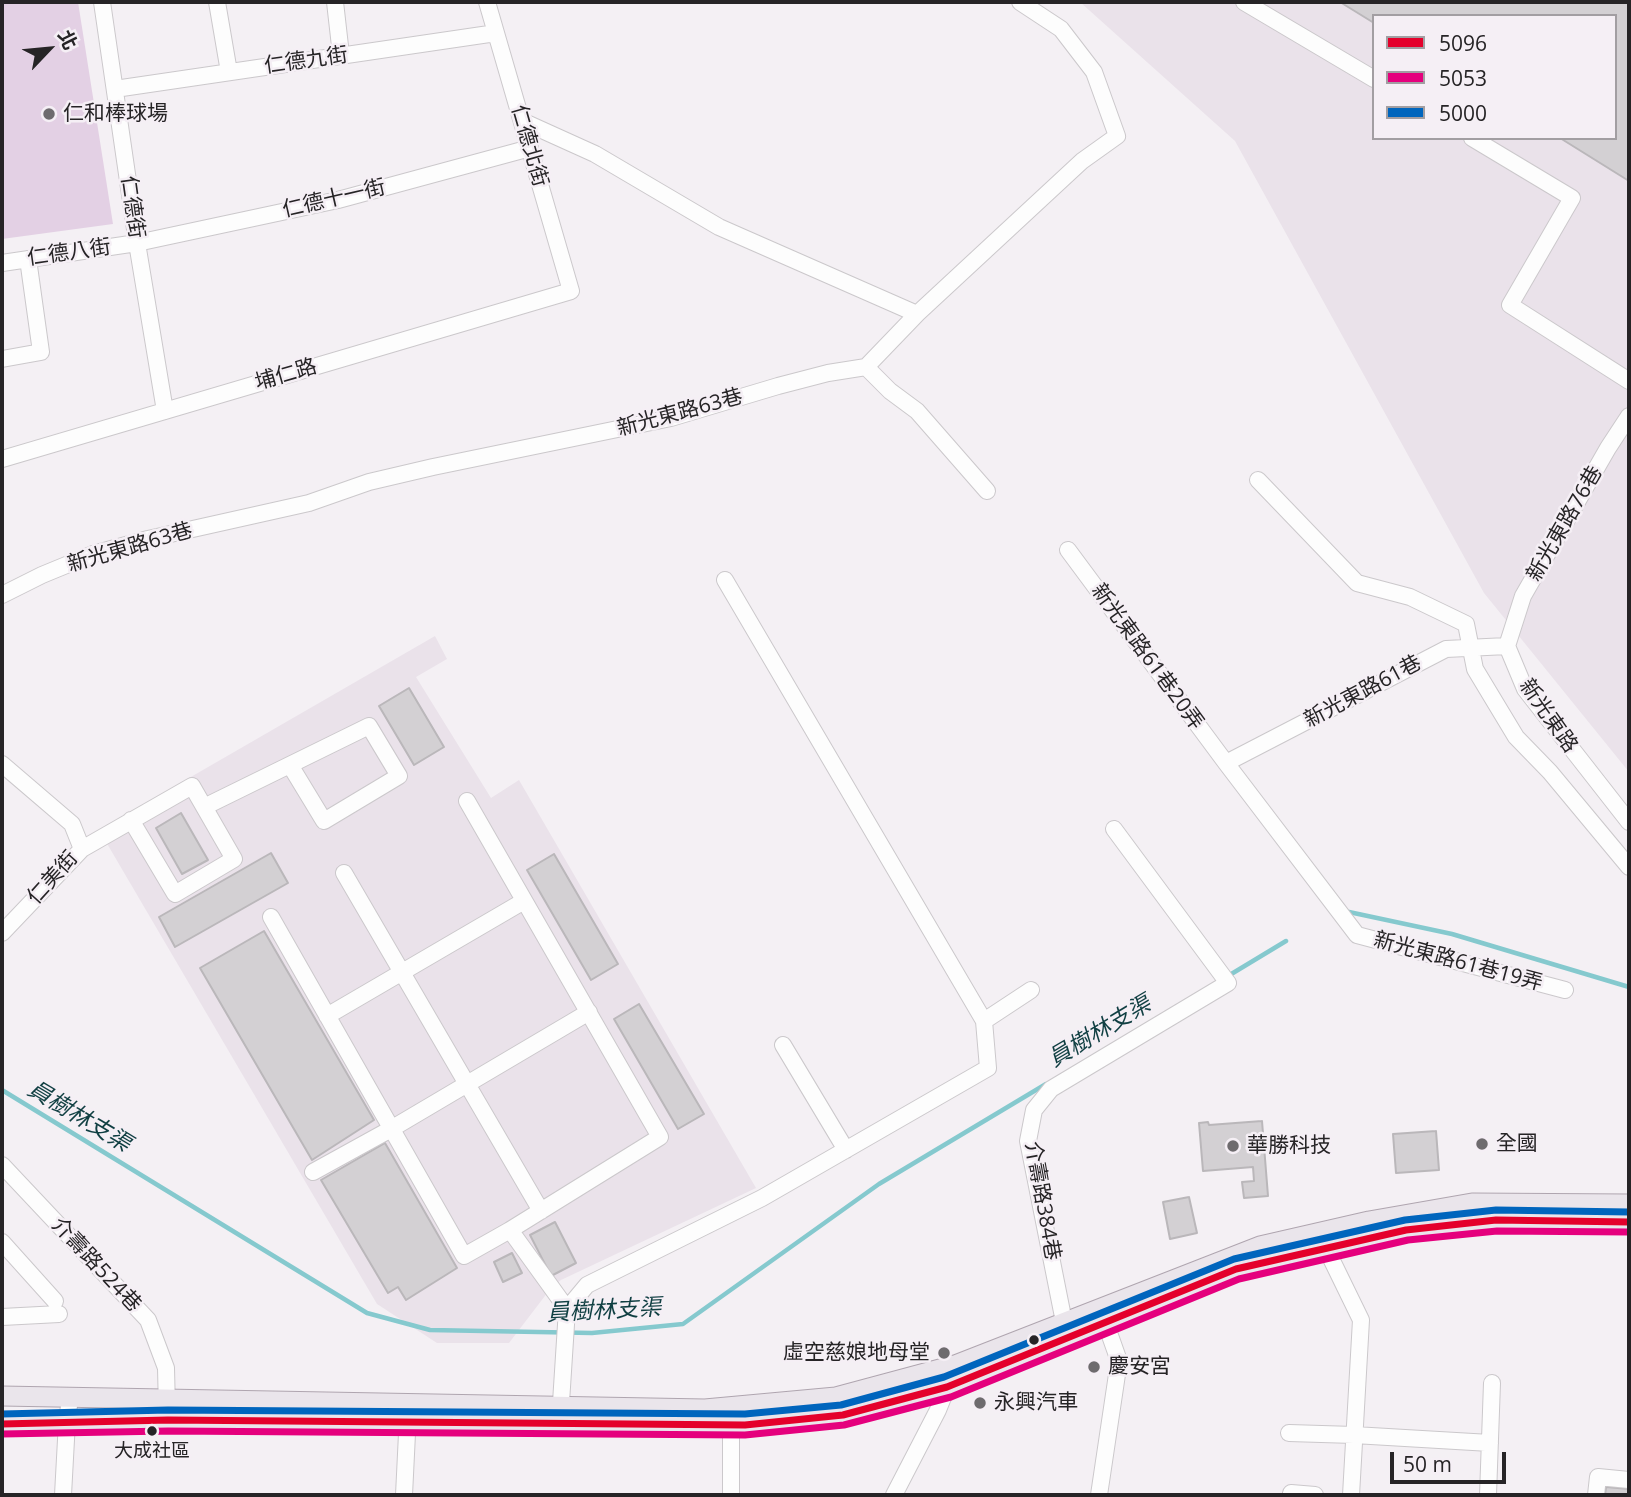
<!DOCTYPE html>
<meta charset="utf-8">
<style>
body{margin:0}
#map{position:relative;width:1631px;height:1497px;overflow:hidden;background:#f4f0f4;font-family:"Open Sans","Noto Sans TC",sans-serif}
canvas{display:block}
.frame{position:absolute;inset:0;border:4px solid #262426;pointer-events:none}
.legend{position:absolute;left:1372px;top:14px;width:245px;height:126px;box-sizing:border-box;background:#f5eff5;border:2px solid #a29ea2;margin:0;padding:9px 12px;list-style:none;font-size:21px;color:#262426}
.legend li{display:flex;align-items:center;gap:14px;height:35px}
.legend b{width:35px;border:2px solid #a29ea2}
.north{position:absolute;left:14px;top:14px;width:70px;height:70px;-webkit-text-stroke:5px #f5eff5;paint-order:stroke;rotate:64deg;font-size:19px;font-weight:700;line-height:28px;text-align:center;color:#262426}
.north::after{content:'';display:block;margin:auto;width:24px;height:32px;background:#262426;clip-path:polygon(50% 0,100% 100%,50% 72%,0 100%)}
.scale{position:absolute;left:1390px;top:1452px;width:116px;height:32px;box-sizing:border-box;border:4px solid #262426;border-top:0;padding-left:9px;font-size:21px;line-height:24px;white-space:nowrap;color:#262426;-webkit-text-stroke:5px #f5eff5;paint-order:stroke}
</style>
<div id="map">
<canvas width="1631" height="1497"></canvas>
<div class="frame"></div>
<ul class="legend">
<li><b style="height:9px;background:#e4002b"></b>5096</li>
<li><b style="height:9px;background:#e5007d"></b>5053</li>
<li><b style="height:9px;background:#0065bd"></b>5000</li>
</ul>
<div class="north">北</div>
<div class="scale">50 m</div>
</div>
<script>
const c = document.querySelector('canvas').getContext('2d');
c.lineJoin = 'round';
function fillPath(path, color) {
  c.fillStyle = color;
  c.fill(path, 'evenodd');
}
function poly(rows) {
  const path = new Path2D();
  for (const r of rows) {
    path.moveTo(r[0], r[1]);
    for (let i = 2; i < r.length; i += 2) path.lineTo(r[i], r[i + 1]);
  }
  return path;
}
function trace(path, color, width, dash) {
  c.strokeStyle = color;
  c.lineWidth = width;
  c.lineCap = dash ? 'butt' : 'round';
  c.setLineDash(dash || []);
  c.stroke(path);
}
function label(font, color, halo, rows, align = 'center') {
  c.font = font + ' "Open Sans","Noto Sans TC",sans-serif';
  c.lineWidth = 5;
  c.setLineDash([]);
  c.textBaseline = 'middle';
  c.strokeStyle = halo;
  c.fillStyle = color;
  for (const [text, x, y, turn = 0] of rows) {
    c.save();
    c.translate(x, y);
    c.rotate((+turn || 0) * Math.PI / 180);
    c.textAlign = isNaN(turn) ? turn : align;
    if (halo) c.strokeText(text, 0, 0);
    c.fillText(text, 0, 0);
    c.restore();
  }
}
const built = poly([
 [1080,2,1629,2,1629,772,1484,593,1235,141],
 [1374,16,1615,16,1615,138,1374,138],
 [435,636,447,659,416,677,491,798,519,780,756,1188,561,1280,551,1288,509,1343,437,1343,377,1304,99,830]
]);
const green = poly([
 [12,2,78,2,113,224,2,239,2,4]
]);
const stream = poly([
 [1349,912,1452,934,1629,987],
 [1228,976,1286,941],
 [2,1090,367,1313,430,1330,592,1333,683,1324,879,1184,1046,1084]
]);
const building = poly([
 [1340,2,1629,2,1629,181,1560,138,1615,138,1615,16,1374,16,1374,23,1340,2],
 [409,688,444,747,414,765,379,706,409,688],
 [181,813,208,860,182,874,156,828,181,813],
 [271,853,288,883,175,947,159,917,271,853],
 [554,854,618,964,591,980,527,870,554,854],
 [264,931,374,1120,312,1160,200,968,264,931],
 [639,1004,704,1114,678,1129,614,1019,639,1004],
 [1262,1121,1268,1196,1244,1198,1242,1182,1254,1181,1253,1167,1203,1171,1199,1123,1208,1122,1209,1125,1262,1121],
 [1436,1131,1439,1170,1396,1173,1393,1134,1436,1131],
 [385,1143,457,1268,406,1300,398,1287,388,1293,321,1180,385,1143],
 [1189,1197,1197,1233,1170,1239,1163,1202,1189,1197],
 [555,1222,576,1263,551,1276,530,1235,555,1222],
 [512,1253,522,1273,503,1282,494,1262,512,1253],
 [1606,1487,1629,1489,1629,1495,1605,1495,1606,1487]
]);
const minor = poly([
 [102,2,137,243,165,411],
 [217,2,229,72],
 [335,2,341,55],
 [1244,2,1374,79],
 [115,89,496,33],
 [522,121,595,154,719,227,917,314],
 [1472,138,1572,198,1510,305,1629,381],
 [2,263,137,243,338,200,530,148],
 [2,359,41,352,28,259],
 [866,367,890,391,917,411,987,491],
 [1629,416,1608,448,1523,596,1507,646,1525,689,1629,822],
 [2,459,571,291,487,2],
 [1258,480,1357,583,1410,597,1466,624,1475,669,1516,737,1550,772,1629,867],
 [1068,550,1226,763,1357,935,1565,990],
 [725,580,984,1021],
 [2,595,42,575,93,554,148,539,309,503,369,482,433,467,671,418,778,386,828,373,866,367,917,314,1082,161,1117,136,1094,72,1061,29,1020,2],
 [1226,763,1446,649,1507,646],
 [2,764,72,824,82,849,2,933],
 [467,801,660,1137,510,1230,567,1309],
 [204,807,369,726,399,776,324,821,290,765],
 [82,849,192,786,234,859,175,894,131,820],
 [344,873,541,1211],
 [271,917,464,1256,510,1230],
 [327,1016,524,901],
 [783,1045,846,1150],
 [2,1165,148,1320,166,1368,167,1409],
 [313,1172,391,1129,589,1012],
 [1321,1238,1361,1320,1351,1495],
 [2,1242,55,1301],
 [2,1317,59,1314],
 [1068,1331,1064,1322,1028,1141,1034,1110,1051,1089,1228,983,1114,829],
 [560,1418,567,1309,587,1285,762,1198,988,1068,984,1021,1031,990],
 [1289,1433,1354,1435,1490,1443],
 [1291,1493,1315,1495],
 [63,1495,67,1421,70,1398],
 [404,1495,408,1413],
 [731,1495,731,1425],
 [894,1495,938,1410,950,1380],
 [1099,1495,1119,1361,1102,1313],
 [1488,1495,1492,1383],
 [1596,1495,1598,1477,1629,1480]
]);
const major = poly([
 [2,1396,705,1409,836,1397,955,1365,1260,1246,1369,1221,1472,1203,1629,1204],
 [2,1424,168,1420,745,1425,843,1415,947,1387,1236,1269,1406,1230,1496,1220,1629,1222]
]);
const bus1 = poly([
 [2,1424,168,1420,745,1425,843,1415,947,1387,1236,1269,1406,1230,1496,1220,1629,1222]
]);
const bus2 = poly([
 [2,1434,168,1431,745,1435,844,1425,951,1397,1239,1279,1408,1240,1497,1231,1629,1232]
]);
const bus3 = poly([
 [2,1414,168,1410,745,1414,841,1405,944,1377,1234,1259,1405,1220,1496,1210,1629,1212]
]);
const markers = [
 [49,114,7,"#6e6b6e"],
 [1482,1144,7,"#6e6b6e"],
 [1233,1146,7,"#6e6b6e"],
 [1034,1340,6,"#262426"],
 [944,1353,7,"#6e6b6e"],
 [1094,1367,7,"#6e6b6e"],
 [980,1403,7,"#6e6b6e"],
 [152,1431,6,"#262426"]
];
const busNames = [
 ["大成社區",152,1452]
];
const streetNames = [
 ["仁德九街",306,61,-8],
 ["仁德北街",529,146,74],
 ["仁德十一街",334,199,-13],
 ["仁德街",132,207,82],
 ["仁德八街",69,253,-8],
 ["埔仁路",286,375,-16],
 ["新光東路63巷",680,413,-15],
 ["新光東路76巷",1565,524,-60],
 ["新光東路63巷",130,548,-16],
 ["新光東路61巷20弄",1147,657,54],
 ["新光東路61巷",1363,692,-28],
 ["新光東路",1548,716,55],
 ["仁美街",53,878,-48],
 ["新光東路61巷19弄",1458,962,15],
 ["介壽路384巷",1042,1201,80],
 ["介壽路524巷",96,1265,47]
];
const poiNames = [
 ["仁和棒球場",63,114],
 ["全國",1496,1144],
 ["華勝科技",1247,1146],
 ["虛空慈娘地母堂",930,1353,"right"],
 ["慶安宮",1108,1367],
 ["永興汽車",994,1403]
];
const waterNames = [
 ["員樹林支渠",1100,1032,-31],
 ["員樹林支渠",79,1117,31],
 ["員樹林支渠",604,1311,-3]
];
fillPath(built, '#eae2ea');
fillPath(green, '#e3d0e4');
trace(stream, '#85c9ce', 4.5);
fillPath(building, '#d3d0d3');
trace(building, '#bab7ba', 2);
trace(minor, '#cbc8cb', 18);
trace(major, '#afa5af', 21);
trace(minor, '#fdfdfd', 16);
trace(major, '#eae5eb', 19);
trace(bus1, '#e4002b', 7);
trace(bus2, '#e5007d', 7);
trace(bus3, '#0065bd', 7);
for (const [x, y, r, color] of markers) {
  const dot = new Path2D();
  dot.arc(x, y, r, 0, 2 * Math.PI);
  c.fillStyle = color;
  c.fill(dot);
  trace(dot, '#f5eff5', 2.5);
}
label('19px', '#262426', '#f5eff5', busNames);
label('21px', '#262426', '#f5eff5', streetNames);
label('21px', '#262426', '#f5eff5', poiNames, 'left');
label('italic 23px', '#103f42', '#f5eff5', waterNames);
</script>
